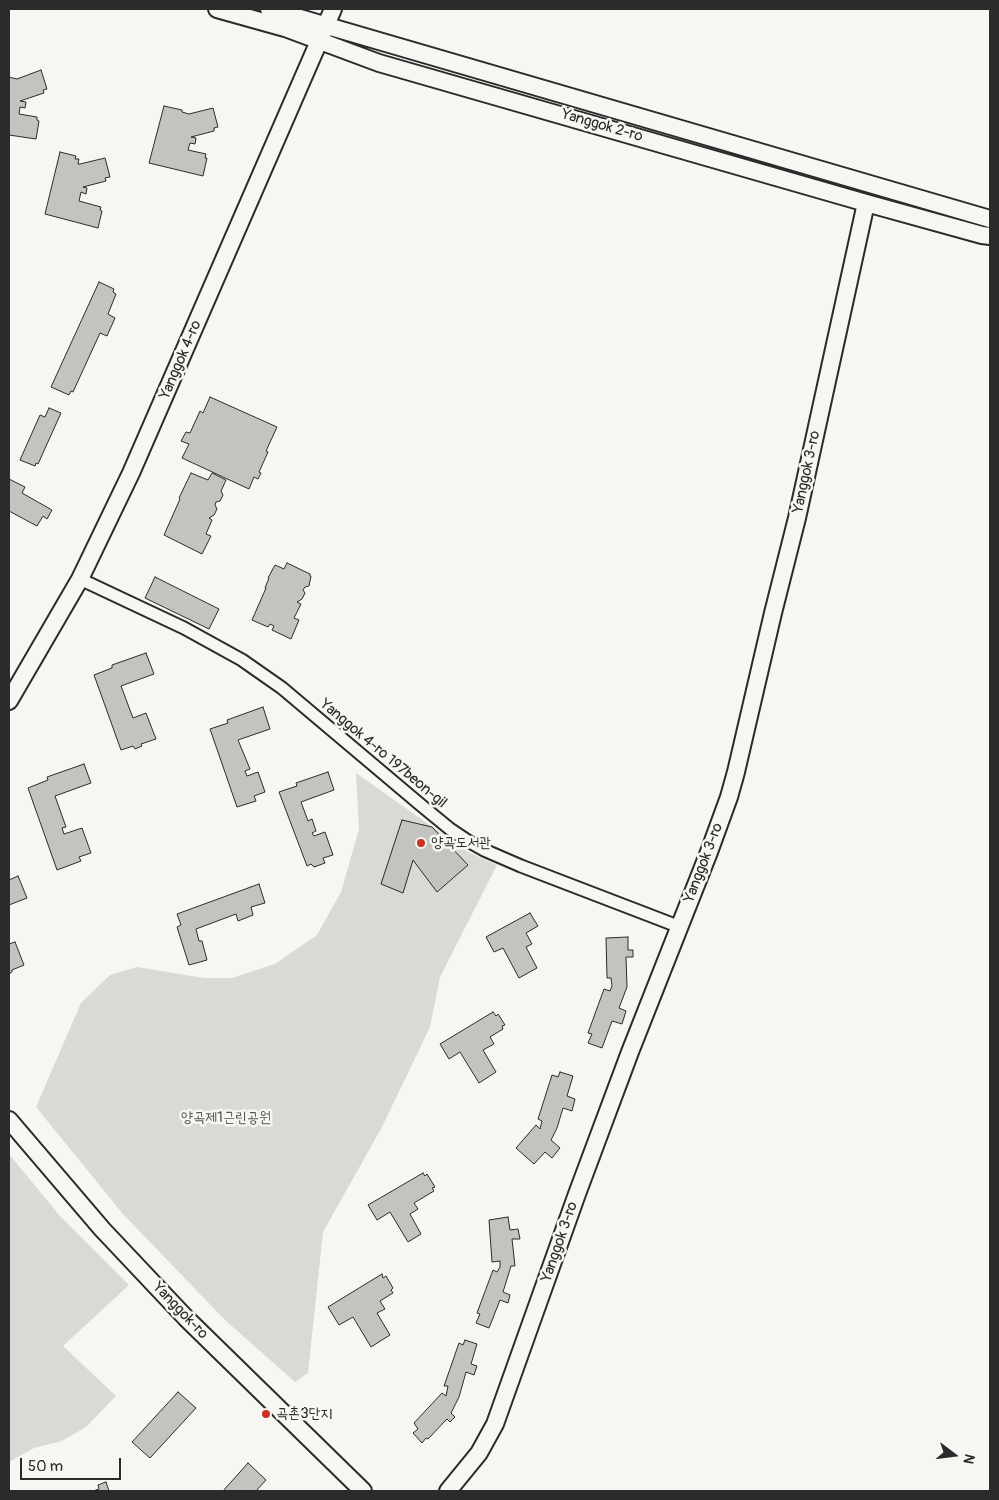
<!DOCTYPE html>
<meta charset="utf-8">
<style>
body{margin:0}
#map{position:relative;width:999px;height:1500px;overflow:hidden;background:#f6f6f2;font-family:Pangolin,sans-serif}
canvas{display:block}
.frame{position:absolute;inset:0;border:10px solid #2b2b2b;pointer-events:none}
.north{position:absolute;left:929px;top:1430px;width:50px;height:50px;-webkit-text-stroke:4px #f6f6f2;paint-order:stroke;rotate:105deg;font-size:14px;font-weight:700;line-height:20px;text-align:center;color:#2b2b2b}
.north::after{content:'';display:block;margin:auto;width:18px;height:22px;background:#2b2b2b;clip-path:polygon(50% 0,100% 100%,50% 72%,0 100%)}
.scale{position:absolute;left:20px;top:1458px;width:101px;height:22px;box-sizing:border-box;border:2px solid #2b2b2b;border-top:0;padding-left:6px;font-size:15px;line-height:18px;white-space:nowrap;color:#2b2b2b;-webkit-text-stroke:4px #f6f6f2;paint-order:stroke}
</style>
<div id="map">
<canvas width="999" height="1500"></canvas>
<div class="frame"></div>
<div class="north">N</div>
<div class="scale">50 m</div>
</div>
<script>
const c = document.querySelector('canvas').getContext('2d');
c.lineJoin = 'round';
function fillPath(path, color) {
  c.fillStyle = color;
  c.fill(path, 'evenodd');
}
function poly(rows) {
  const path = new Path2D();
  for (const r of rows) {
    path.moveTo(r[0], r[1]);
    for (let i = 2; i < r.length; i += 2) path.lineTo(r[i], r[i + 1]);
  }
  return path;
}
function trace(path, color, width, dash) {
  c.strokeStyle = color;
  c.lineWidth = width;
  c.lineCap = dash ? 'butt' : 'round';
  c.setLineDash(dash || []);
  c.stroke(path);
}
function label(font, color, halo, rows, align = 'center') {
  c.font = font + ' Pangolin,"Poor Story",sans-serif';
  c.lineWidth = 5;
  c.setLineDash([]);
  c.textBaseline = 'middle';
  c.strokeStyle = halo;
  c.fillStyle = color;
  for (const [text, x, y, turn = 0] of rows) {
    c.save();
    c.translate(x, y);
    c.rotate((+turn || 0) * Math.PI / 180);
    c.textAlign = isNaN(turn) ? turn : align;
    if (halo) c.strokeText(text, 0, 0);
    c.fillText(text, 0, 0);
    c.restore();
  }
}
const green = poly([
 [356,773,468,852,497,865,440,977,430,1027,382,1127,323,1232,308,1373,295,1382,225,1320,123,1214,36,1107,81,1003,110,975,137,967,204,978,232,978,275,964,317,935,341,892,359,829],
 [9,1154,60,1216,129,1285,63,1346,116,1396,86,1427,62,1441,34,1448,9,1462]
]);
const building = poly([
 [41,70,47,89,43,90,44,93,20,101,26,102,25,108,20,107,19,114,37,117,37,120,39,121,36,139,9,135,9,75,9,77,17,79,41,70],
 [164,106,182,110,182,112,189,114,213,108,218,127,214,128,214,131,191,137,196,138,195,144,190,143,188,150,206,154,205,158,207,158,203,176,149,163,164,106],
 [60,152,76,156,75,159,79,159,78,164,80,164,105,158,110,177,105,178,106,181,83,187,87,188,86,194,81,192,79,201,101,207,100,210,102,211,98,228,45,214,60,152],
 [99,282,114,289,113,292,116,294,108,314,115,318,107,336,100,333,73,392,71,391,69,395,51,387,99,282],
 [210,397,277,427,266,451,268,452,259,472,261,473,258,479,254,477,249,489,182,458,189,444,181,441,186,432,190,433,200,411,203,413,210,397],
 [49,408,61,413,38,464,36,463,35,466,20,460,40,415,45,417,49,408],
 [191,473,208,480,212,473,226,480,221,491,223,495,220,501,216,502,215,505,217,509,214,515,209,518,212,520,206,534,211,536,202,554,164,535,180,499,179,498,191,473],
 [9,479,25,487,22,493,52,510,47,519,43,516,37,526,9,511,9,479],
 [287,563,310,574,310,576,311,576,309,586,305,587,303,590,305,593,302,599,297,602,301,604,294,618,299,620,291,639,272,630,274,626,270,624,268,627,252,620,266,588,265,588,269,578,268,578,275,565,284,569,287,563],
 [155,577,219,609,209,629,145,598,155,577],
 [146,653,154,674,121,686,133,718,146,713,156,739,141,744,142,746,135,749,133,746,121,750,94,675,112,668,112,665,146,653],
 [263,707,270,729,238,740,250,769,245,771,247,776,258,772,265,792,254,796,256,801,237,807,210,729,228,723,227,720,263,707],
 [84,764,91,783,55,796,66,827,62,828,64,834,82,828,91,853,79,857,81,861,57,870,28,788,48,780,47,777,84,764],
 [328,772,334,790,301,802,308,821,312,819,316,831,312,833,314,836,325,832,333,855,323,858,325,863,314,867,311,864,307,866,279,792,297,786,296,783,328,772],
 [402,820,432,827,468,865,437,892,413,860,403,893,381,884,402,820],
 [18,876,27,898,9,905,9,880,18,876],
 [259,884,265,903,251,907,253,915,238,921,236,914,196,929,199,941,202,941,207,960,189,965,177,927,181,925,177,914,259,884],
 [530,913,538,926,526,933,532,944,526,947,537,968,519,978,503,948,494,952,486,937,530,913],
 [628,937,628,950,633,950,633,957,626,957,627,987,619,1008,626,1011,622,1024,612,1021,602,1048,588,1043,592,1034,588,1033,604,989,610,991,612,986,611,978,607,978,606,938,628,937],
 [15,942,24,965,12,970,12,972,9,974,9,944,15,942],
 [493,1012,496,1016,498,1014,505,1025,502,1026,503,1029,490,1037,494,1044,483,1050,496,1072,479,1083,460,1052,449,1059,440,1044,493,1012],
 [560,1072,573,1076,567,1096,575,1099,572,1111,563,1108,557,1128,551,1140,560,1148,552,1158,545,1152,534,1164,516,1148,536,1125,540,1129,542,1121,538,1119,552,1075,558,1077,560,1072],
 [423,1173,425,1176,427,1174,435,1187,432,1188,434,1191,414,1203,418,1209,410,1214,421,1234,408,1242,390,1212,377,1220,368,1205,423,1173],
 [508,1217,510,1230,518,1229,520,1239,512,1239,515,1266,511,1266,503,1292,510,1295,508,1303,500,1300,489,1328,476,1323,480,1314,477,1313,493,1270,497,1272,500,1267,500,1261,492,1262,489,1220,508,1217],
 [382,1274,383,1278,386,1276,393,1288,391,1290,393,1293,380,1301,385,1309,377,1313,390,1335,371,1347,353,1317,339,1325,328,1307,382,1274],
 [465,1340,477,1344,471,1364,477,1366,474,1375,466,1372,459,1397,451,1413,455,1417,450,1422,447,1419,428,1439,426,1438,422,1443,413,1433,418,1429,414,1423,442,1393,446,1396,448,1386,444,1386,459,1343,463,1345,465,1340],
 [178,1392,196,1408,150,1458,132,1442,178,1392],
 [248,1463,266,1480,256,1491,223,1491,248,1463],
 [106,1482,109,1491,93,1491,99,1489,98,1485,106,1482]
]);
const street = poly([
 [80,579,184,628,242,660,282,688,422,806,450,829,468,841,484,850,521,866,680,927]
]);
const secondary = poly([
 [217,9,285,28,379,63,866,203,982,235,990,236],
 [269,9,990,219],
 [9,701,80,579,131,473,333,9],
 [9,1120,102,1229,186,1318,363,1491],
 [448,1491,479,1453,495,1424,577,1194,630,1052,709,852,729,797,736,772,773,613,797,518,866,203]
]);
const markers = [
 [421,843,5,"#c8321e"],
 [266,1414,5,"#c8321e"]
];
const streetNames = [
 ["Yanggok 2-ro",602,126,16],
 ["Yanggok 4-ro",181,360,-67],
 ["Yanggok 3-ro",807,472,-78],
 ["Yanggok 4-ro 197beon-gil",383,754,40],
 ["Yanggok 3-ro",704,863,-69],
 ["Yanggok 3-ro",560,1242,-71],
 ["Yanggok-ro",180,1311,46]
];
const poiNames = [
 ["양곡도서관",431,843],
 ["곡촌3단지",276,1414]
];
const parkNames = [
 ["양곡제1근린공원",226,1118]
];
fillPath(green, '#d9d9d5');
fillPath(building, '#c3c3c0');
trace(building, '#2b2b2b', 1);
trace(street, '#2b2b2b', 15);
trace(secondary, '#2b2b2b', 20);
trace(street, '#f6f6f2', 11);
trace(secondary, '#f6f6f2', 16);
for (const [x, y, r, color] of markers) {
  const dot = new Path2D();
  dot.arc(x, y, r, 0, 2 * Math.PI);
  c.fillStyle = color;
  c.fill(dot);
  trace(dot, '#f6f6f2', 2);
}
label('15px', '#2b2b2b', '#f6f6f2', streetNames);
label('15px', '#2b2b2b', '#f6f6f2', poiNames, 'left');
label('15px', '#565656', '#f6f6f2', parkNames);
</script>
